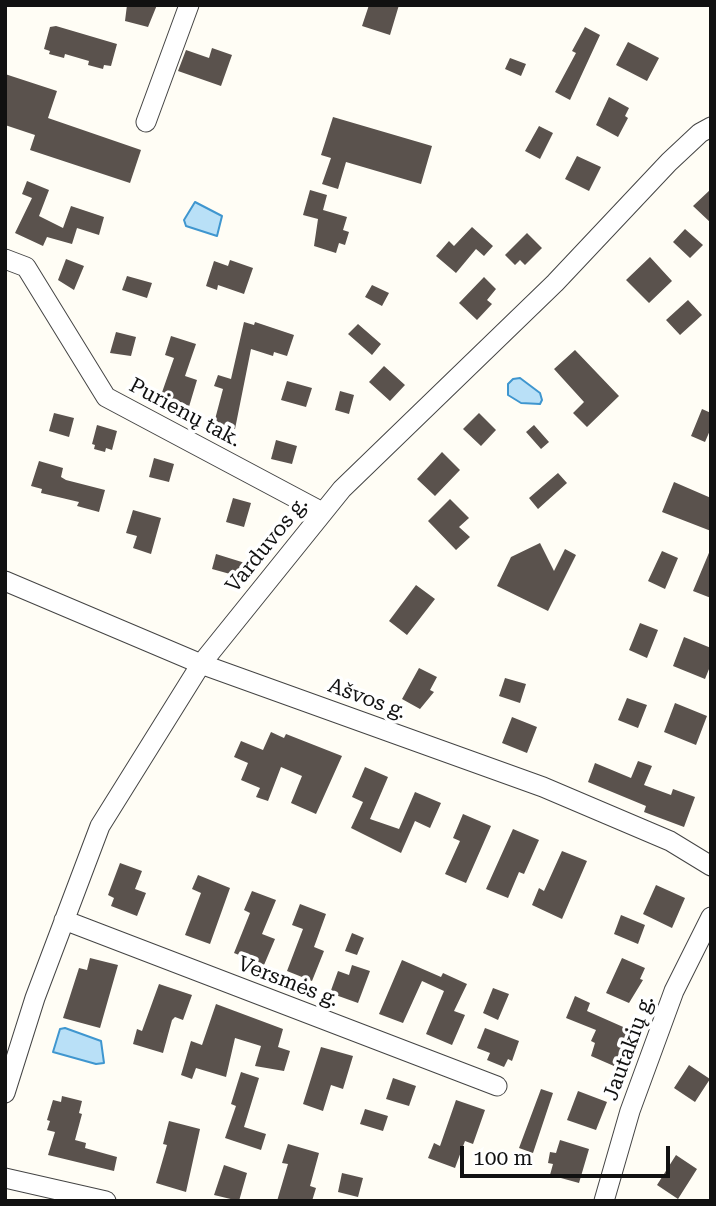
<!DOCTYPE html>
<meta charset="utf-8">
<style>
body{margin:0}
#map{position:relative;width:716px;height:1206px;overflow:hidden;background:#fffdf5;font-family:"Roboto Serif",serif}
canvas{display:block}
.frame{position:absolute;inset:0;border:7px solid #111;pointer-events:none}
.scale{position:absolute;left:460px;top:1146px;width:210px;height:32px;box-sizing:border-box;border:4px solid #111;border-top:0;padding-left:9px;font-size:21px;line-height:24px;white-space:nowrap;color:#111;-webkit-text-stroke:5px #fff;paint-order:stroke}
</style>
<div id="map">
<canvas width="716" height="1206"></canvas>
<div class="frame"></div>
<div class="scale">100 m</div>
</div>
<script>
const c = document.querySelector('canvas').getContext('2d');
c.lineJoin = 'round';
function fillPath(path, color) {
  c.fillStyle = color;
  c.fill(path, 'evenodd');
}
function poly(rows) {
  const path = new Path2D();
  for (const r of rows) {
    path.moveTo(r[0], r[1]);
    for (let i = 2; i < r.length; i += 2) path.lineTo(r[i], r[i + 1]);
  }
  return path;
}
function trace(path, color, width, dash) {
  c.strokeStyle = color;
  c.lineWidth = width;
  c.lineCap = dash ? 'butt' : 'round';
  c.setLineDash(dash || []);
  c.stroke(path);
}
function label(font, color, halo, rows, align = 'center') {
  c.font = font + ' "Roboto Serif",serif';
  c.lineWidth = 7;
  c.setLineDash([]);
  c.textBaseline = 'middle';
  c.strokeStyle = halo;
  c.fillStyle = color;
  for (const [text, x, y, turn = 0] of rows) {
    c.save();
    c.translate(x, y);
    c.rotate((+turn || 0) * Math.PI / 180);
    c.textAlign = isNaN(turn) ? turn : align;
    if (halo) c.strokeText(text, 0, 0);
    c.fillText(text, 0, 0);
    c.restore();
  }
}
const water = poly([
 [195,202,222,216,217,236,186,226,184,220,195,202],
 [520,378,540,393,542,400,540,404,521,403,508,395,508,384,513,379,520,378],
 [65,1028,101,1041,104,1063,96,1064,53,1052,60,1029,65,1028]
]);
const building = poly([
 [127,5,157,5,148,27,125,21],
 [369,5,399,5,390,35,362,26],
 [56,26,117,44,111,66,104,65,103,69,88,65,89,61,65,54,64,58,49,54,50,51,44,49,50,27],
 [585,27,600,35,570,100,555,92,576,53,572,51],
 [628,42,659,58,647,81,616,65],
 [212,48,232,55,221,86,178,71,186,50,209,58],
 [510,58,526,64,521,76,505,69],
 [5,74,57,91,48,118,141,150,130,183,30,150,35,135,5,125],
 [609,97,629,108,625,116,628,118,618,137,596,125],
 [333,117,432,146,421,184,346,162,338,189,322,184,331,158,321,155],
 [539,126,553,133,540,159,525,151],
 [577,156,601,167,589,191,565,179],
 [27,181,49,190,39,216,63,228,71,206,104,217,99,235,77,228,72,244,47,237,43,246,15,233,32,198,22,194],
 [711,189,711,223,693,206],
 [310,190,327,195,323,210,347,217,343,230,349,232,345,245,339,243,336,253,314,246,318,219,303,215],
 [472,227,493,246,484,256,476,249,456,273,436,256,449,241,454,246],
 [685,229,703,245,690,258,673,242],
 [527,233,542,248,525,265,520,260,515,265,505,255],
 [650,257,672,281,649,303,626,280],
 [66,259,84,266,74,290,58,280],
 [230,260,253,268,244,294,218,285,217,290,206,286,214,261,228,266],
 [127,276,152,283,147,298,122,290],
 [484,277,496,289,487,300,492,304,477,320,459,303],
 [372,285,389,293,382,306,365,297],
 [688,300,702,315,680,335,666,320],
 [244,322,254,325,255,322,294,335,287,356,274,352,273,356,251,349,235,429,225,426,224,430,213,427,223,389,214,386,218,375,231,379],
 [358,324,381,344,372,355,348,334],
 [116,332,136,337,131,356,110,353],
 [171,336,196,344,185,376,197,380,188,410,159,401,174,358,165,355],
 [575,350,619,396,587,427,573,413,584,402,554,369],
 [384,366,405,385,390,401,369,382],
 [287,381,312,388,306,407,281,400],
 [340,391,354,395,349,414,335,410],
 [702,409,711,413,711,428,705,442,691,436],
 [54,413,74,418,69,437,49,431],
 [479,413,496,430,481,446,463,429],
 [97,425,117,431,112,450,106,448,105,452,94,449,95,445,92,444],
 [534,425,549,442,541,449,526,432],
 [276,440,297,446,292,464,271,459],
 [442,452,460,470,435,496,417,479],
 [154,458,174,464,169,482,149,477],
 [39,461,63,468,61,477,66,480,105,490,99,512,77,506,79,502,41,493,42,489,31,486],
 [558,473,567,483,538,509,529,498],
 [674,482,711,498,711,531,662,512],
 [233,498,251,503,244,527,226,522],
 [450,499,469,518,459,527,470,537,456,550,428,521],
 [133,510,161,518,151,554,133,548,137,536,126,533],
 [540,543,554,571,565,549,576,555,548,611,497,586,511,557],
 [711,548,711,598,693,591],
 [662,551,678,558,665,589,648,581],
 [216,554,245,563,241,577,212,569],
 [416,585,435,599,407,635,389,621],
 [640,623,658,630,647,658,629,650],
 [684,637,711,648,711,664,705,679,673,666],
 [419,668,437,677,430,690,434,692,420,709,402,699],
 [505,678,526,684,520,703,499,696],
 [627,698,647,705,638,728,618,720],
 [675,703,707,716,696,745,664,732],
 [512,717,537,727,527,753,502,743],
 [271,732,284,738,286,734,342,756,316,814,291,803,302,776,281,767,268,801,256,797,260,788,241,780,248,763,234,757,241,741,263,750],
 [638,761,652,766,644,785,671,795,673,789,695,797,684,827,644,812,646,806,588,782,595,763,631,778],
 [365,767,388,777,370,819,399,829,415,792,441,803,430,828,415,821,401,853,351,828,363,802,352,797],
 [463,814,491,826,466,883,445,874,460,841,453,838],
 [513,829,539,840,524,874,519,872,508,898,486,889],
 [562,851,587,861,562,919,532,905,539,888,544,891],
 [120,863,142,871,135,889,146,893,137,916,111,906,114,898,108,895],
 [198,875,230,888,210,944,185,935,201,893,192,889],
 [656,885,685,898,672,928,643,914],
 [252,891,276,900,262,934,275,939,264,965,234,953,250,913,244,910],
 [300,904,326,914,314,947,324,951,312,981,287,971,303,929,292,925],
 [621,915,645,925,638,944,614,934],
 [352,933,364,938,357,955,345,951],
 [90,958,118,965,100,1028,63,1018,79,968,87,970],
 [622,958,645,968,640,979,643,980,629,1003,606,993],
 [402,960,441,977,443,973,467,984,454,1011,465,1015,452,1045,426,1034,444,991,422,981,403,1023,379,1014],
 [352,965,370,971,358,1003,330,993,338,971,349,975],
 [159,984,192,995,183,1020,175,1017,172,1020,163,1053,133,1044,137,1029,142,1031],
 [493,988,509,994,498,1020,483,1013],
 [575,996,590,1003,587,1011,630,1030,614,1066,591,1056,595,1043,591,1041,596,1030,566,1018],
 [216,1004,283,1029,278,1047,290,1051,284,1071,255,1066,261,1046,235,1038,226,1077,196,1068,192,1079,181,1075,191,1041,202,1045],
 [485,1028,519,1041,512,1061,508,1059,504,1067,487,1060,490,1053,477,1048],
 [321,1047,353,1056,343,1089,331,1085,323,1111,303,1104],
 [689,1065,710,1079,695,1102,674,1088],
 [241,1072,259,1078,244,1127,266,1134,261,1150,225,1138,236,1106,231,1104],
 [393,1078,416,1086,409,1106,386,1099],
 [541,1089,553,1093,533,1153,519,1148],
 [578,1091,607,1102,596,1130,567,1120],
 [62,1096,82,1101,79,1113,82,1114,75,1140,86,1143,85,1148,117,1157,114,1171,48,1155,55,1132,47,1130,50,1121,47,1120,53,1100,61,1102],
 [456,1100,485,1110,473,1144,465,1141,455,1168,428,1158,434,1143,440,1146],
 [365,1109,388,1116,383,1131,360,1124],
 [169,1121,200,1129,186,1192,156,1183,167,1145,163,1144],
 [560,1140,589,1149,579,1183,550,1175,553,1164,548,1163,550,1152,556,1153],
 [288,1144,319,1153,310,1186,316,1188,312,1201,277,1201,288,1164,282,1163],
 [676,1155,697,1169,678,1199,657,1185],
 [224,1165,247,1173,239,1201,214,1195],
 [342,1173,363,1178,358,1197,338,1192]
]);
const minor = poly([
 [146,122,189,5],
 [5,259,26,267,106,397,322,512],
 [5,581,201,664,543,787,670,841,711,866],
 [64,920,497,1086],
 [5,1093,35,998,100,826,201,664,342,489,555,283,669,162,700,133,711,127],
 [5,1178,106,1201],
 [604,1201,630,1111,674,991,711,917]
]);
const streetNames = [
 ["Purienų tak.",185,413,28],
 ["Varduvos g.",267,545,-51],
 ["Ašvos g.",367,699,20],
 ["Versmės g.",288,982,21],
 ["Jautakių g.",629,1048,-70]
];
fillPath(water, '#b9e0f7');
trace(water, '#3f96cf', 2);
fillPath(building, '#5a524d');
trace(minor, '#444', 21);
trace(minor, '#fff', 19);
label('21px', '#111', '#fff', streetNames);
</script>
